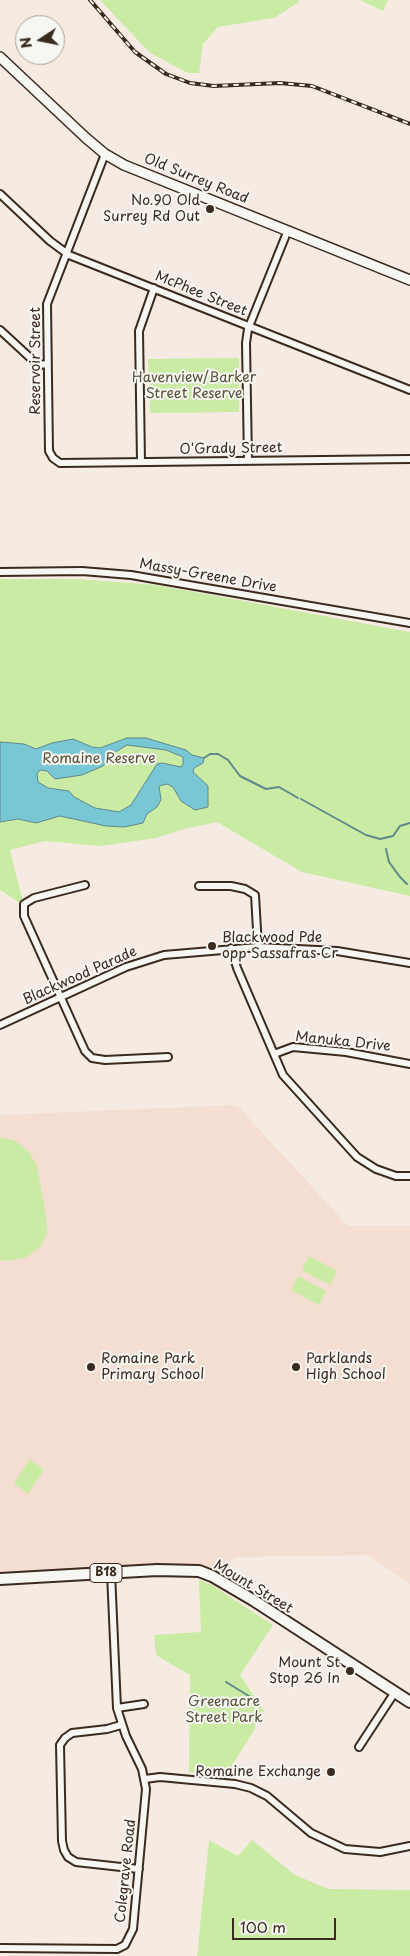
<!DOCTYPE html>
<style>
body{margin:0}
#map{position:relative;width:410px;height:1956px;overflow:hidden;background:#f5ebe3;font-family:"Playpen Sans",sans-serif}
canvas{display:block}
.north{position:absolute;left:15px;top:15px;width:50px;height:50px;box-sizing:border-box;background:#f6f6f2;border:1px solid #aba49d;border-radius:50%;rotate:259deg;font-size:14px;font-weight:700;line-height:20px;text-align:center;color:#3b2a1e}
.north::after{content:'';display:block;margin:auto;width:18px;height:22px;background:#3b2a1e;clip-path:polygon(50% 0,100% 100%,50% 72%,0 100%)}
.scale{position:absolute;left:232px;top:1918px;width:104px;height:22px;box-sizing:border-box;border:2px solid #3b2a1e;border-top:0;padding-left:6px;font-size:15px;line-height:18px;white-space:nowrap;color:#3b2a1e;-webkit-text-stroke:4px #f6f6f2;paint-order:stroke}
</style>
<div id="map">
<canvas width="410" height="1956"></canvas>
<div class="north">N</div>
<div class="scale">100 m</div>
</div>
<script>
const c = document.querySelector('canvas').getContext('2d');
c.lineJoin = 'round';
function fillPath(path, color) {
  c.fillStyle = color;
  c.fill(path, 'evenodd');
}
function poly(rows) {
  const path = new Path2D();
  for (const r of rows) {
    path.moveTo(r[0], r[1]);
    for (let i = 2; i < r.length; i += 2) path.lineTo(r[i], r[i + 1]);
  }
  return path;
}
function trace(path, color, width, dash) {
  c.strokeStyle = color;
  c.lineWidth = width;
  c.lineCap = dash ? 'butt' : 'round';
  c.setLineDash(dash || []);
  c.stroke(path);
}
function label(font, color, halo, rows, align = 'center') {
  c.font = font + ' "Playpen Sans",sans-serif';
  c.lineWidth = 4;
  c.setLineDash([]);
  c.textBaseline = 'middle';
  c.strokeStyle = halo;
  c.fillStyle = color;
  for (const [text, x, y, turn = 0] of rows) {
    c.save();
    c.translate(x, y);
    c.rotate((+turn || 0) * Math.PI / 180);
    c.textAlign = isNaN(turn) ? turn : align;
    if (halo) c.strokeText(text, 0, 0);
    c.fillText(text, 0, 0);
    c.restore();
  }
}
const built = poly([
 [237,1105,348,1226,410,1226,410,1584,368,1555,240,1557,212,1567,195,1565,0,1573,0,1115]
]);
const green = poly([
 [100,0,298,0,299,2,274,18,218,27,203,44,199,73,188,73,150,53],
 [360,0,388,0,383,11],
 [239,358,239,412,150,413,148,359],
 [0,579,76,579,157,585,410,632,410,896,302,872,217,822,184,829,156,838,101,846,45,841,10,850,22,898,20,903,0,890],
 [0,1137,16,1141,29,1152,37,1166,46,1216,47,1233,41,1246,27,1257,8,1261,0,1260],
 [309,1256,337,1271,330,1285,302,1270],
 [298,1276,326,1291,319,1305,291,1290],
 [30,1459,44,1470,28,1494,14,1483],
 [199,1580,212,1585,273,1625,240,1675,264,1711,256,1720,255,1729,226,1775,189,1772,190,1675,156,1655,154,1635,201,1632],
 [209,1840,238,1856,252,1840,295,1875,329,1889,410,1890,410,1956,197,1956]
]);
const water = poly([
 [127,738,146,738,186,750,192,755,204,758,203,763,194,768,193,772,208,786,208,807,195,810,181,801,173,787,167,784,159,786,161,800,157,807,147,814,143,823,124,827,106,826,60,816,36,823,18,819,0,822,0,742,24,744,36,749,52,743,73,739,92,747,100,748,127,738],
 [127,745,166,750,183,757,183,764,181,767,162,763,157,764,131,805,119,812,95,808,74,797,69,791,48,788,38,782,37,774,40,770,47,771,55,779,82,775,103,766,112,754,127,745]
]);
const stream = poly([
 [204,758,210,754,218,754,228,760,240,776,266,789,279,787,298,798],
 [301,799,366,835,380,839,393,836,400,826,410,823],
 [386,849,389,862,400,877,407,884],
 [226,1682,252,1698]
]);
const minor = poly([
 [105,154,47,304,49,451,53,458,60,463,410,459],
 [0,194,50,241,69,255,410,390],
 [0,330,38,365,47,364],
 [248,461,246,343,248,329,288,230],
 [141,462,139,331,154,288],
 [0,572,82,571,131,575,410,623],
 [85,885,34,898,24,904,24,916,85,1051,92,1058,105,1060,168,1057],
 [199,886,231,886,245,889,255,895,258,947],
 [231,948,237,968,283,1075,357,1157,376,1169,396,1176,410,1176],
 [0,1025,126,967,164,955,258,947,337,951,410,963],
 [274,1054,293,1047,346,1052,410,1064],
 [117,1708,144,1704],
 [121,1725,107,1729,72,1733,65,1738,60,1745,62,1841,64,1850,68,1857,76,1862,139,1869],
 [359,1747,395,1692],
 [145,1779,160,1777,235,1784,251,1788,267,1796,311,1833,345,1849,380,1852,410,1846],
 [0,1948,117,1949,125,1945,133,1929,146,1789,142,1769,126,1736,117,1708,111,1573]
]);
const secondary = poly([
 [0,57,86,138,105,154,124,165,410,280]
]);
const trunk = poly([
 [0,1579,157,1570,199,1571,212,1576,253,1600,410,1702]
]);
const rail = poly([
 [90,0,135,52,166,74,190,83,214,86,280,83,312,86,410,124]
]);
const markers = [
 [210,209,5,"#3b2a1e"],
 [212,946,5,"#3b2a1e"],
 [91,1367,5,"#3b2a1e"],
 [296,1367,5,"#3b2a1e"],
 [350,1671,5,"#3b2a1e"],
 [331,1772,5,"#3b2a1e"]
];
const shields = [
 [106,1573,32]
];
const shieldNames = [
 ["B18",106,1573]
];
const streetNames = [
 ["Old Surrey Road",196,179,22],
 ["McPhee Street",201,294,22],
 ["Reservoir Street",36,361,-90],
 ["O'Grady Street",231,449,-1],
 ["Massy-Greene Drive",208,576,10],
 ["Blackwood Parade",80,976,-24],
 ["Manuka Drive",343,1042,6],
 ["Mount Street",253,1587,31],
 ["Colegrave Road",126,1871,-84]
];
const poiNames = [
 ["No.90 Old",200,201],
 ["Surrey Rd Out",200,217],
 ["Blackwood Pde",222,938,"left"],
 ["opp Sassafras Cr",222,954,"left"],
 ["Romaine Park",101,1359,"left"],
 ["Primary School",101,1375,"left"],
 ["Parklands",306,1359,"left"],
 ["High School",306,1375,"left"],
 ["Mount St",340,1663],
 ["Stop 26 In",340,1679],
 ["Romaine Exchange",321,1772]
];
const parkNames = [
 ["Havenview/Barker",194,378],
 ["Street Reserve",194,394],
 ["Romaine Reserve",99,759],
 ["Greenacre",224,1702],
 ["Street Park",224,1718]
];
fillPath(built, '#f4ded1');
fillPath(green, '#caeba4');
fillPath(water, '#78c7d5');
trace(water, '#60888c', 1);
trace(stream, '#60888c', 2);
trace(minor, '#3b2a1e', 10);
trace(secondary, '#3b2a1e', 12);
trace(trunk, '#3b2a1e', 14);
trace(minor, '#f6f6f2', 6);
trace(secondary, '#f6f6f2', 9);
trace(trunk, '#f6f6f2', 10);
trace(rail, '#3b2a1e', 4);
trace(rail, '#f6f6f2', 2, [5.5]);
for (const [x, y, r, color] of markers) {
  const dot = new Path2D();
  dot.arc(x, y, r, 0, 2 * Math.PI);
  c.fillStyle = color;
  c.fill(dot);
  trace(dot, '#f6f6f2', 2);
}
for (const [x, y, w] of shields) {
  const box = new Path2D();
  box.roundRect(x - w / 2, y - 9.5, w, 19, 4);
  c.fillStyle = '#f6f6f2';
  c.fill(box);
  trace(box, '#3b2a1e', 1);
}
label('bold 12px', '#3b2a1e', null, shieldNames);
label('14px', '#3b2a1e', '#f6f6f2', streetNames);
label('14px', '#3b2a1e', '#f6f6f2', poiNames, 'right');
label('14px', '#585139', '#f6f6f2', parkNames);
</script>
